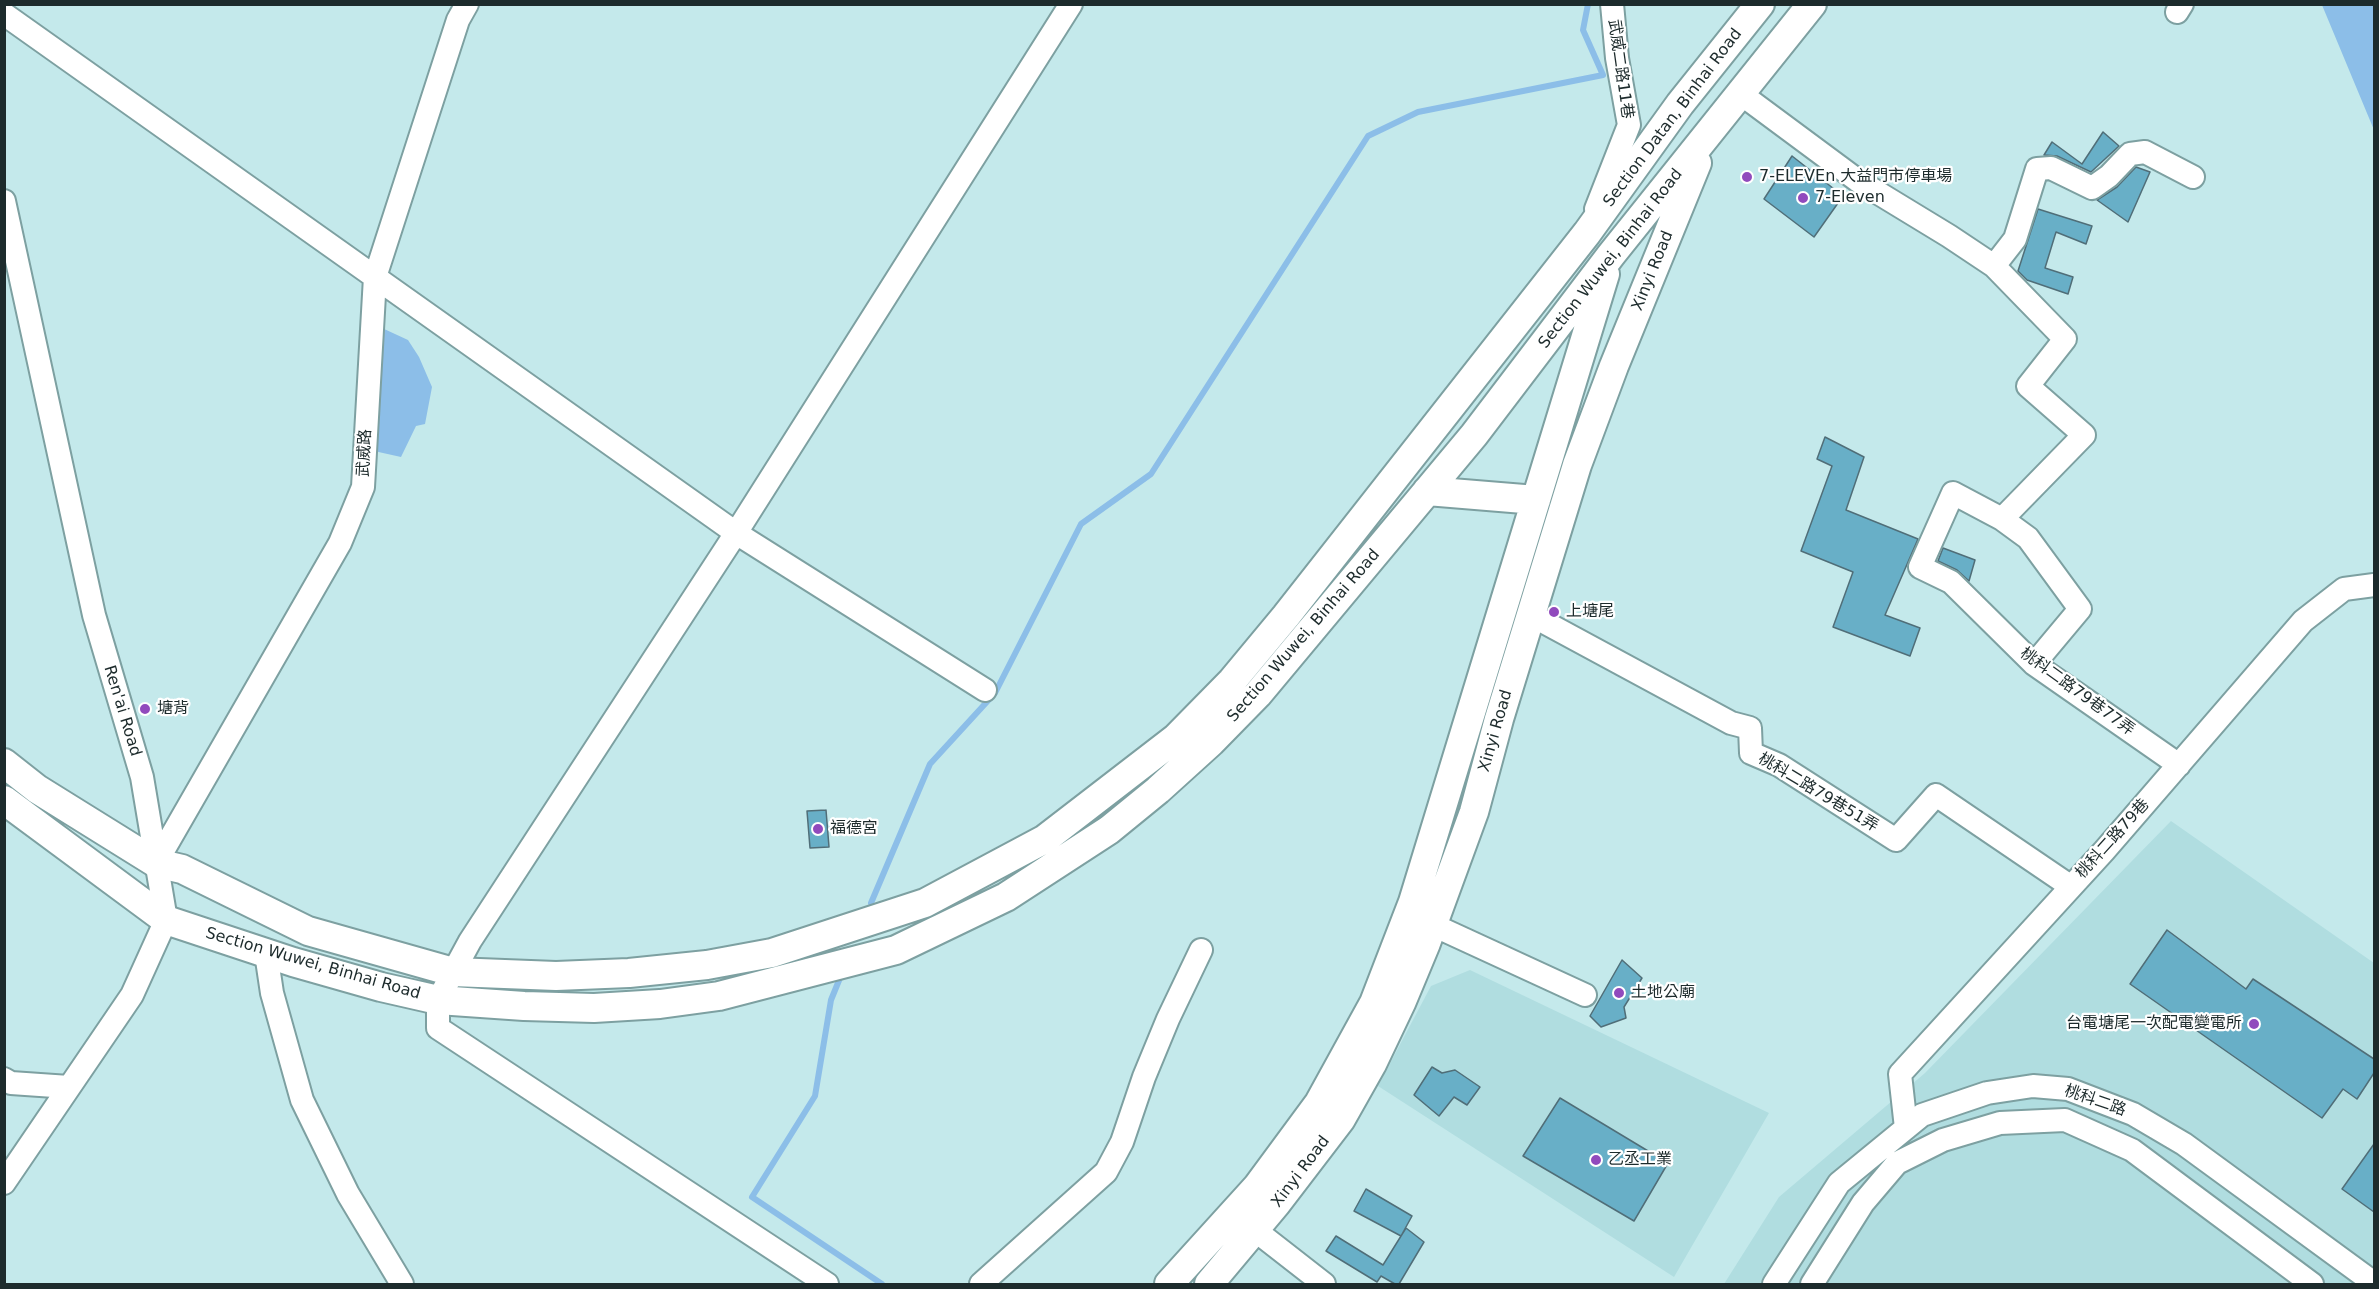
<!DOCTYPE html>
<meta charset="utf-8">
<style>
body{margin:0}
#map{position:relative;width:2379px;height:1289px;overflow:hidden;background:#c4e9eb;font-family:"DejaVu Sans",sans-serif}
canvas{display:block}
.frame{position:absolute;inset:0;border:6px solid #1d2b2c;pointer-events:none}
</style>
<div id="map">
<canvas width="2379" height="1289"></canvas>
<div class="frame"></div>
</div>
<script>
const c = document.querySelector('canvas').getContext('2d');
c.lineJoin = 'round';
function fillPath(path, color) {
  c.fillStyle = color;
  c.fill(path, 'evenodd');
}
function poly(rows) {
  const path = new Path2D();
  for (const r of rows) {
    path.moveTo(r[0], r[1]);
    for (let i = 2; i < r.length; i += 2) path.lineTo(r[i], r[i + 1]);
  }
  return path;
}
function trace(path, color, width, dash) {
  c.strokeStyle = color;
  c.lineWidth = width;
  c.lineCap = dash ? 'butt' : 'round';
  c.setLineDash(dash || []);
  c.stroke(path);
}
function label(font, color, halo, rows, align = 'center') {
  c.font = font + ' "DejaVu Sans","Noto Sans TC",sans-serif';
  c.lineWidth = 4.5;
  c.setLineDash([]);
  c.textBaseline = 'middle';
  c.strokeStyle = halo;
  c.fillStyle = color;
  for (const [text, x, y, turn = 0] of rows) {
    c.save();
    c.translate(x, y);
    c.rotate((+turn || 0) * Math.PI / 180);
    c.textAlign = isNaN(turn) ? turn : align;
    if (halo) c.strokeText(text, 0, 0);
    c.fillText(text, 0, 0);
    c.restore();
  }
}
const built = poly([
 [2171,821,2374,963,2374,1284,1724,1284,1779,1197,1925,1073],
 [1470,970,1769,1113,1674,1277,1378,1086,1431,986]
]);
const water = poly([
 [2322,5,2374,5,2374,130],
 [382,328,408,340,419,357,432,387,425,424,416,426,401,457,374,451,383,342]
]);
const stream = poly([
 [871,903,930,764,995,693,1081,524,1151,474,1368,136,1418,112,1603,75,1583,30,1588,4],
 [842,973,831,1000,815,1096,752,1197,882,1284]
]);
const building = poly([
 [2103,132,2119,146,2091,172,2057,156,2044,155,2052,142,2082,164,2103,132],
 [1792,156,1843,196,1814,237,1764,199,1792,156],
 [2136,167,2150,172,2128,222,2097,200,2117,187,2136,167],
 [2038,209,2092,226,2086,244,2056,232,2045,268,2073,277,2068,294,2027,280,2018,271,2038,209],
 [1825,437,1864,457,1846,510,1918,539,1885,615,1920,628,1910,656,1833,627,1853,572,1801,551,1832,466,1817,459,1825,437],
 [1943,548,1975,560,1969,581,1957,570,1938,561,1943,548],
 [826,810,829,847,810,848,807,811,826,810],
 [2167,930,2246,989,2253,979,2374,1059,2374,1073,2357,1099,2343,1089,2322,1118,2130,984,2167,930],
 [1622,960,1642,978,1624,1007,1626,1018,1601,1027,1590,1016,1622,960],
 [1432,1067,1442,1073,1455,1070,1480,1087,1467,1105,1454,1097,1439,1116,1414,1095,1432,1067],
 [1560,1098,1668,1163,1634,1221,1523,1156,1560,1098],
 [2374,1144,2374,1212,2342,1189,2374,1144],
 [1366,1189,1412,1216,1401,1236,1406,1228,1424,1242,1399,1284,1395,1284,1381,1276,1377,1282,1326,1251,1336,1236,1383,1265,1401,1236,1354,1211,1366,1189]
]);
const minor = poly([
 [2177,12,2182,4],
 [4,14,736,533,985,690],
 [1741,94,1857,180,1949,236,1994,266],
 [4,201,94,615,142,777,166,920,132,995,4,1183],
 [1596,209,1629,125,1617,58,1612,4],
 [2002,519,2084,435,2028,386,2065,339,1994,266,2015,239,2037,169,2051,168,2092,188,2109,176,2130,154,2145,152,2193,177],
 [1531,615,1731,723,1750,728,1751,753,1779,765,1896,840,1936,795,2070,886],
 [2034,664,2080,609,2028,538,2002,519,1953,493,1920,567,1951,582,2034,664,2179,765],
 [156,863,340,543,363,487,375,277,458,20,467,4],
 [1417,920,1433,925,1585,995],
 [266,953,272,993,302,1100,348,1194,402,1284],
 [4,1079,11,1083,69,1087],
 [1906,1128,1900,1074,2104,851,2303,621,2344,589,2374,585],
 [1242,1220,1324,1284],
 [827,1284,438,1028,438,1000,470,941,736,533,1071,4],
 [981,1284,1106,1172,1122,1142,1144,1077,1168,1019,1201,950],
 [1774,1284,1839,1183,1922,1115,1987,1093,2033,1086,2068,1089,2133,1114,2184,1144,2374,1283],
 [1812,1284,1863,1203,1897,1163,1943,1140,2000,1123,2065,1120,2132,1150,2312,1284]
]);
const major = poly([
 [1427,491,1536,500],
 [4,763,37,789,156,863,182,869,308,931,453,972,556,976,629,973,707,965,772,953,925,903,1045,839,1176,738,1232,681,1286,616,1587,233,1680,104,1760,4],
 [4,800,166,920,293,962,381,987,438,1000,524,1006,594,1008,660,1004,719,996,896,950,1006,897,1109,830,1158,790,1211,742,1258,694,1474,435,1611,255,1812,4],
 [1169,1284,1257,1187,1319,1103,1374,1003,1413,902,1605,274],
 [1209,1284,1276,1204,1341,1119,1372,1064,1401,1003,1426,943,1474,812,1499,719,1577,465,1614,366,1697,163]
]);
const markers = [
 [1747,177,6,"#914abd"],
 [1803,198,6,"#914abd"],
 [1554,612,6,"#914abd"],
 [145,709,6,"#914abd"],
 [818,829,6,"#914abd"],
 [1619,993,6,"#914abd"],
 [2254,1024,6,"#914abd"],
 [1596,1160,6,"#914abd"]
];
const streetNames = [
 ["武威二路11巷",1620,69,82],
 ["Section Datan, Binhai Road",1673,118,-53],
 ["Section Wuwei, Binhai Road",1611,259,-52],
 ["Xinyi Road",1653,271,-68],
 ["武威路",365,453,-87],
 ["Section Wuwei, Binhai Road",1304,636,-49],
 ["桃科二路79巷77弄",2077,692,36],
 ["Ren'ai Road",122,711,73],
 ["Xinyi Road",1496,731,-74],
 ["桃科二路79巷51弄",1818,793,31],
 ["桃科二路79巷",2113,839,-48],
 ["Section Wuwei, Binhai Road",313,964,16],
 ["桃科二路",2095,1101,19],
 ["Xinyi Road",1301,1172,-53]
];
const poiNames = [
 ["7-ELEVEn 大益門市停車場",1759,177],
 ["7-Eleven",1815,198],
 ["上塘尾",1566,612],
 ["塘背",157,709],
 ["福德宮",830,829],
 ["土地公廟",1631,993],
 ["台電塘尾一次配電變電所",2242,1024,"right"],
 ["乙丞工業",1608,1160]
];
fillPath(built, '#b0dde0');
fillPath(water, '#8cbee8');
trace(stream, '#8cbee8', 6);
fillPath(building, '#68afc7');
trace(building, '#506e78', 1.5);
trace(minor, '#7da0a1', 26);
trace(major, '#7da0a1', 32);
trace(minor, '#fff', 22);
trace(major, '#fff', 28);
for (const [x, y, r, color] of markers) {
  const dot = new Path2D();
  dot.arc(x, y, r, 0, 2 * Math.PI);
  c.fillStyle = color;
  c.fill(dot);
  trace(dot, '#fff', 2);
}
label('16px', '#1d2b2c', '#fff', streetNames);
label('16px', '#1d2b2c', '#fff', poiNames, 'left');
</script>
